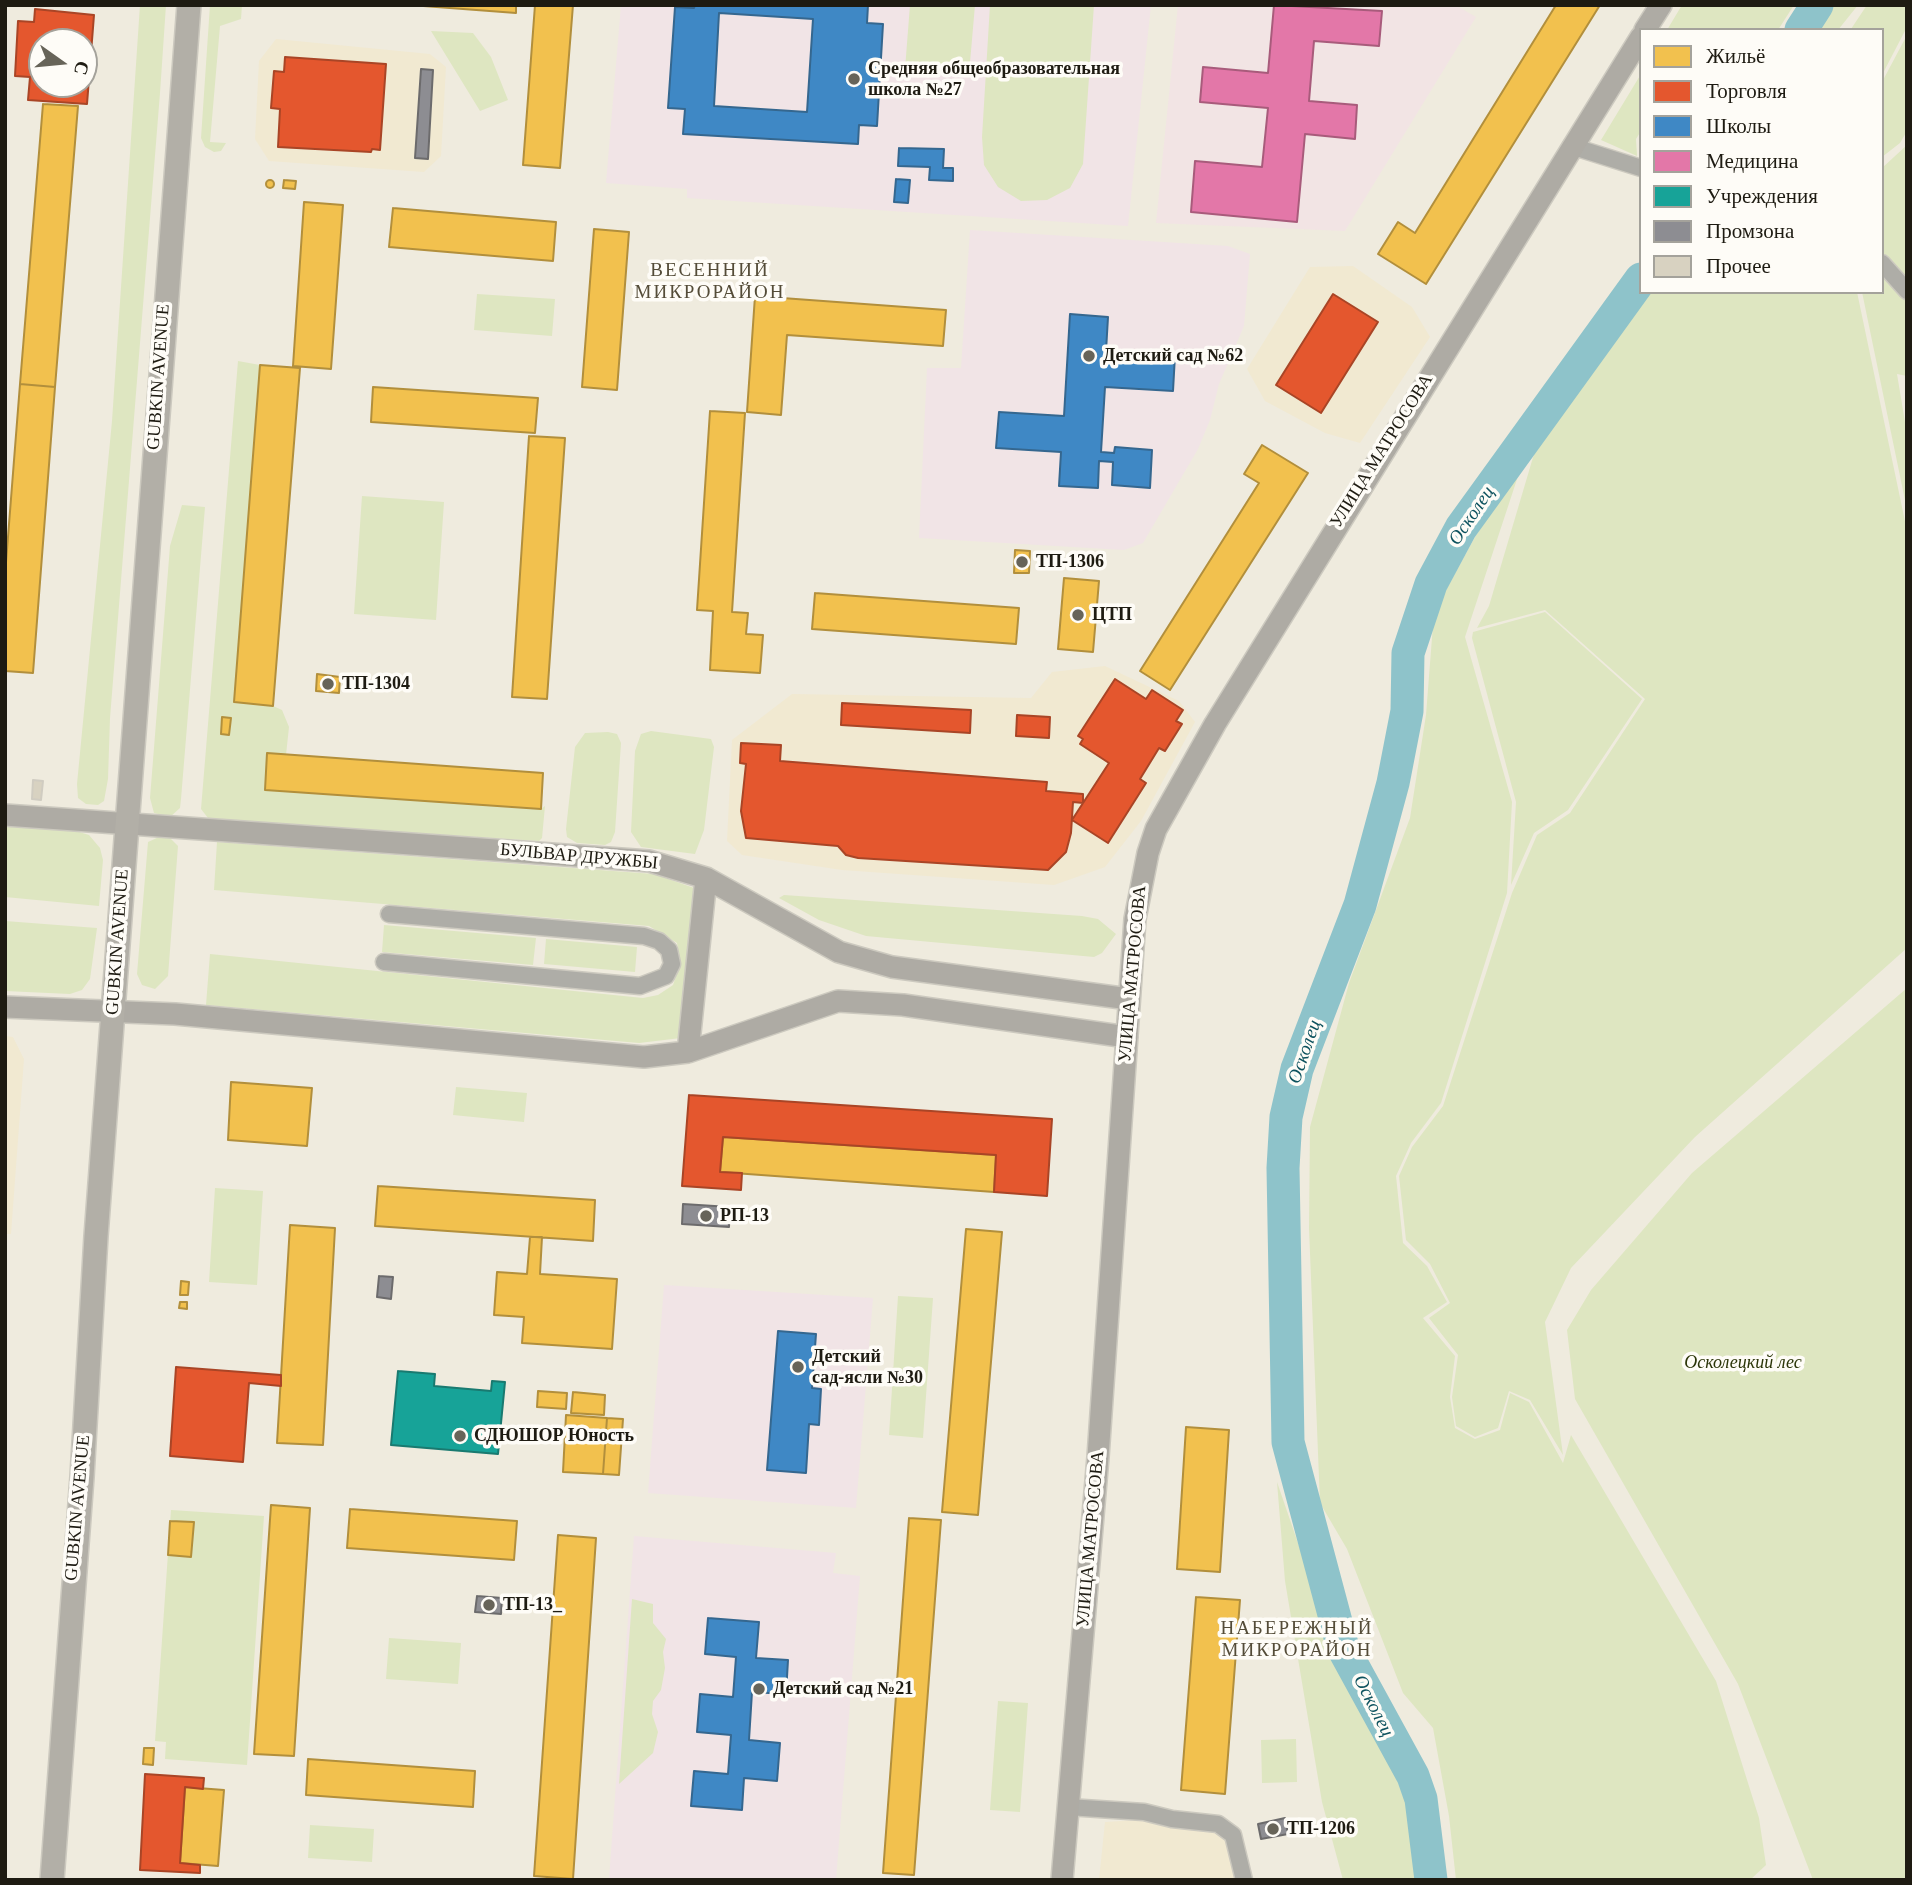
<!DOCTYPE html>
<meta charset="utf-8">
<style>
body{margin:0}
#map{position:relative;width:1912px;height:1885px;overflow:hidden;background:#efebde;font-family:Georgia,serif}
canvas{display:block}
.frame{position:absolute;inset:0;border:7px solid #1e1b12;pointer-events:none}
.legend{position:absolute;left:1639px;top:28px;width:245px;height:266px;box-sizing:border-box;background:#fefcf7;border:2px solid #a4a29b;margin:0;padding:9px 12px;list-style:none;font-size:21px;color:#1e1b12}
.legend li{display:flex;align-items:center;gap:14px;height:35px}
.legend b{width:35px;border:2px solid #a4a29b}
.north{position:absolute;left:28px;top:28px;width:70px;height:70px;box-sizing:border-box;background:#fefcf7;border:2px solid #a4a29b;border-radius:50%;rotate:105deg;font-size:19px;font-weight:700;line-height:28px;text-align:center;color:#1e1b12}
.north::after{content:'';display:block;margin:auto;width:24px;height:32px;background:#676459;clip-path:polygon(50% 0,100% 100%,50% 72%,0 100%)}
</style>
<div id="map">
<canvas width="1912" height="1885"></canvas>
<div class="frame"></div>
<ul class="legend">
<li><b style="height:19px;background:#f2c14e"></b>Жильё</li>
<li><b style="height:19px;background:#e4572e"></b>Торговля</li>
<li><b style="height:19px;background:#3f88c5"></b>Школы</li>
<li><b style="height:19px;background:#e377a8"></b>Медицина</li>
<li><b style="height:19px;background:#17a398"></b>Учреждения</li>
<li><b style="height:19px;background:#8d8d92"></b>Промзона</li>
<li><b style="height:19px;background:#d8d2c1"></b>Прочее</li>
</ul>
<div class="north">С</div>
</div>
<script>
const c = document.querySelector('canvas').getContext('2d');
c.lineJoin = 'round';
function fillPath(path, color) {
  c.fillStyle = color;
  c.fill(path, 'evenodd');
}
function poly(rows) {
  const path = new Path2D();
  for (const r of rows) {
    if (r.length === 3) {
      path.moveTo(r[0] + r[2], r[1]);
      path.arc(r[0], r[1], r[2], 0, 2 * Math.PI);
      continue;
    }
    path.moveTo(r[0], r[1]);
    for (let i = 2; i < r.length; i += 2) path.lineTo(r[i], r[i + 1]);
  }
  return path;
}
function trace(path, color, width, dash) {
  c.strokeStyle = color;
  c.lineWidth = width;
  c.lineCap = dash ? 'butt' : 'round';
  c.setLineDash(dash || []);
  c.stroke(path);
}
function label(font, color, halo, rows, align = 'center') {
  c.font = font + ' Georgia,serif';
  c.lineWidth = 7;
  c.setLineDash([]);
  c.textBaseline = 'middle';
  c.strokeStyle = halo;
  c.fillStyle = color;
  for (const [text, x, y, turn = 0] of rows) {
    c.save();
    c.translate(x, y);
    c.rotate((+turn || 0) * Math.PI / 180);
    c.textAlign = isNaN(turn) ? turn : align;
    if (halo) c.strokeText(text, 0, 0);
    c.fillText(text, 0, 0);
    c.restore();
  }
}
const built = poly([
 [276,39,430,54,446,67,441,156,424,172,269,161,255,139,259,61],
 [1353,266,1412,307,1430,337,1360,443,1325,433,1265,401,1247,369,1310,267],
 [1105,666,1179,701,1195,722,1141,821,1105,867,1054,885,842,870,742,855,727,841,732,740,792,694,1031,698,1052,672],
 [5,1036,13,1037,24,1059,11,1234,5,1234],
 [1214,1815,1232,1844,1240,1880,1099,1880,1105,1822]
]);
const education = poly([
 [621,5,1151,5,1128,226,687,198,687,189,606,183],
 [970,230,1228,246,1250,254,1244,326,1219,384,1210,420,1198,449,1143,543,1124,550,919,538,927,368,961,368],
 [664,1285,873,1298,856,1508,648,1493],
 [634,1536,836,1553,833,1573,860,1576,836,1880,609,1879]
]);
const medical = poly([
 [1178,5,1455,5,1476,17,1345,231,1156,223]
]);
const green = poly([
 [140,5,166,5,160,93,110,718,108,779,104,801,98,805,86,804,78,798,77,784,112,421],
 [210,5,242,5,241,19,220,26,210,142,226,143,221,151,214,152,205,147,201,138],
 [910,5,975,5,969,74,905,69],
 [990,5,1094,5,1083,164,1070,188,1047,200,1021,201,998,187,984,165,982,137],
 [1682,5,1794,5,1778,30,1667,30],
 [1830,5,1858,5,1838,30,1813,30],
 [1867,5,1907,5,1907,27,1882,75,1882,30,1851,29],
 [431,31,473,33,491,57,508,100,480,111],
 [1907,35,1907,131,1900,143,1882,157,1882,82],
 [1641,74,1641,131,1636,139,1637,156,1601,140],
 [1907,145,1907,376,1897,374,1907,434,1907,510,1862,292,1882,292,1882,168],
 [1648,292,1857,292,1907,531,1907,948,1695,1137,1571,1268,1545,1322,1563,1455,1530,1400,1509,1391,1498,1428,1475,1437,1456,1426,1452,1397,1458,1355,1429,1318,1450,1303,1430,1264,1406,1240,1399,1176,1412,1147,1443,1106,1512,893,1537,835,1570,813,1645,699,1545,610,1477,628,1489,606,1534,454],
 [477,294,555,299,552,336,474,330],
 [238,361,260,365,234,702,273,706,282,710,289,727,286,755,267,754,265,789,541,809,545,806,542,838,539,841,218,820,208,818,201,809],
 [1522,464,1465,637,1512,802,1507,893,1441,1103,1411,1143,1396,1176,1403,1243,1427,1266,1447,1302,1423,1318,1455,1356,1450,1397,1455,1428,1475,1439,1500,1430,1510,1393,1529,1402,1563,1463,1571,1435,1716,1681,1759,1818,1766,1865,1750,1880,1456,1880,1449,1816,1433,1728,1403,1693,1347,1549,1320,1503,1309,1228,1310,1127,1349,983,1410,818,1426,715,1434,612,1475,537],
 [362,496,444,502,436,620,354,614],
 [182,505,205,507,181,799,180,808,170,817,154,813,150,798,170,546],
 [1545,612,1642,699,1568,810,1534,833,1511,885,1516,802,1472,638,1473,632],
 [651,731,711,739,714,747,704,830,695,854,641,847,631,832,635,751,641,734],
 [608,732,617,734,621,743,615,832,611,842,605,845,577,843,567,837,566,829,575,747,585,733],
 [5,825,73,830,89,835,100,848,103,860,99,906,5,897],
 [159,837,170,838,178,846,168,976,155,989,142,985,137,974,148,842],
 [217,842,654,874,697,889,681,1038,639,1043,206,1005,210,954,643,998,658,995,673,985,680,964,677,943,649,926,214,890],
 [784,895,1082,916,1098,919,1116,934,1102,953,1094,957,866,936,819,920,779,898],
 [5,921,97,928,90,979,82,990,70,994,5,991],
 [384,925,536,938,533,965,382,952],
 [546,939,637,947,635,972,544,964],
 [1907,988,1907,1880,1813,1880,1738,1684,1575,1399,1567,1330,1591,1290,1692,1173],
 [456,1087,527,1093,524,1122,453,1115],
 [215,1188,263,1191,257,1285,209,1282],
 [898,1296,933,1298,923,1438,889,1435],
 [1277,1482,1346,1683,1388,1756,1411,1817,1417,1880,1343,1880,1322,1802,1285,1581],
 [171,1510,264,1516,247,1765,165,1759,166,1742,155,1741],
 [632,1599,653,1604,653,1623,666,1639,663,1652,665,1668,661,1690,653,1701,652,1714,658,1732,653,1753,619,1784],
 [389,1638,461,1643,458,1684,386,1679],
 [998,1701,1028,1703,1020,1812,990,1810],
 [1296,1739,1297,1782,1262,1783,1261,1740],
 [310,1825,374,1829,372,1862,308,1858]
]);
const homes = poly([
 [410,5,516,5,516,13,410,5],
 [535,5,573,5,560,168,523,165,535,5],
 [1556,5,1600,5,1426,284,1378,254,1398,222,1415,233,1556,5],
 [43,104,78,106,55,387,20,384,43,104],
 [270,184,4],
 [284,180,296,181,295,189,283,188,284,180],
 [304,202,343,205,331,369,293,366,304,202],
 [393,208,556,222,553,261,389,247,393,208],
 [594,229,629,232,617,390,582,387,594,229],
 [755,296,946,310,943,346,787,335,781,415,747,412,755,296],
 [260,365,300,368,273,706,234,702,260,365],
 [20,384,55,387,33,673,5,671,5,575,20,384],
 [373,387,538,398,535,433,371,422,373,387],
 [710,411,745,413,732,612,748,613,746,634,763,635,760,673,710,670,713,611,697,610,710,411],
 [529,436,565,438,547,699,512,697,529,436],
 [1262,445,1308,473,1170,690,1140,671,1259,483,1244,474,1262,445],
 [1015,550,1030,551,1029,573,1014,573,1015,550],
 [1064,578,1099,581,1093,652,1058,649,1064,578],
 [815,593,1019,608,1016,644,812,629,815,593],
 [317,674,340,677,339,693,316,691,317,674],
 [222,717,231,718,229,735,221,734,222,717],
 [267,753,543,773,541,809,265,790,267,753],
 [231,1082,312,1088,307,1146,228,1140,231,1082],
 [723,1137,996,1155,994,1192,720,1172,723,1137],
 [378,1186,595,1200,593,1241,375,1226,378,1186],
 [290,1225,335,1228,323,1445,277,1443,290,1225],
 [966,1229,1002,1232,978,1515,942,1512,966,1229],
 [530,1237,542,1237,540,1274,617,1279,612,1349,522,1343,524,1317,494,1315,497,1272,527,1274,530,1237],
 [181,1281,189,1282,188,1295,180,1295,181,1281],
 [180,1302,187,1302,187,1309,179,1308,180,1302],
 [538,1391,567,1393,566,1409,537,1407,538,1391],
 [573,1392,605,1395,604,1415,571,1413,573,1392],
 [566,1415,607,1418,603,1474,563,1472,566,1415],
 [607,1418,623,1419,619,1475,603,1474,607,1418],
 [1186,1427,1229,1430,1220,1572,1177,1569,1186,1427],
 [271,1505,310,1508,294,1756,254,1754,271,1505],
 [350,1509,517,1521,514,1560,347,1548,350,1509],
 [909,1518,941,1520,914,1875,883,1873,909,1518],
 [170,1521,194,1522,191,1557,168,1555,170,1521],
 [558,1535,596,1538,573,1879,534,1876,558,1535],
 [1196,1597,1240,1600,1225,1794,1181,1790,1196,1597],
 [144,1748,154,1748,153,1765,143,1764,144,1748],
 [308,1759,475,1771,473,1807,306,1795,308,1759],
 [185,1787,224,1790,218,1866,180,1863,185,1787]
]);
const shops = poly([
 [35,9,94,15,87,104,28,100,30,77,15,76,18,21,34,22,35,9],
 [42,42,84,42,84,84,42,84,42,42],
 [285,57,386,64,380,150,372,149,371,152,278,147,280,109,271,108,274,71,284,72,285,57],
 [1333,294,1378,322,1321,413,1276,385,1333,294],
 [1115,679,1146,699,1152,690,1183,710,1176,721,1182,724,1165,751,1159,748,1140,779,1146,783,1108,843,1072,820,1109,763,1080,744,1083,739,1078,736,1115,679],
 [842,703,971,710,970,733,841,725,842,703],
 [1017,715,1050,717,1049,738,1016,736,1017,715],
 [741,743,781,745,780,761,1047,782,1046,791,1083,794,1083,803,1073,802,1071,833,1066,852,1048,870,858,858,846,855,838,846,746,838,741,811,746,764,740,763,741,743],
 [689,1095,1052,1119,1047,1196,994,1192,996,1155,723,1137,720,1172,742,1173,741,1190,682,1186,689,1095],
 [176,1367,281,1375,281,1386,249,1383,243,1462,170,1456,176,1367],
 [145,1774,204,1778,203,1789,185,1787,180,1863,200,1865,200,1873,140,1870,145,1774]
]);
const schools = poly([
 [695,5,868,5,867,23,883,24,877,126,859,125,858,144,683,134,685,109,668,108,675,7,694,8,695,5],
 [719,13,813,19,807,112,714,106,719,13],
 [899,148,944,149,943,168,953,168,953,181,929,180,930,167,898,166,899,148],
 [896,179,910,180,908,203,894,202,896,179],
 [1070,314,1108,317,1106,351,1175,355,1173,391,1105,387,1101,452,1114,453,1115,447,1152,450,1150,488,1112,485,1113,462,1099,461,1098,488,1059,486,1061,452,996,448,999,412,1064,416,1070,314],
 [778,1331,816,1334,812,1388,821,1389,819,1425,809,1424,806,1473,767,1470,778,1331],
 [708,1618,759,1622,756,1658,788,1660,786,1694,752,1692,749,1740,780,1743,777,1781,744,1778,742,1810,691,1806,694,1771,728,1774,731,1735,697,1732,700,1694,733,1697,736,1657,705,1654,708,1618]
]);
const health = poly([
 [1274,5,1382,11,1379,46,1314,41,1309,101,1357,105,1355,139,1305,134,1297,222,1191,212,1195,161,1262,167,1268,108,1200,102,1203,67,1268,73,1274,5]
]);
const public = poly([
 [398,1371,435,1374,434,1386,491,1391,492,1381,505,1382,498,1454,391,1445,398,1371]
]);
const industry = poly([
 [421,69,433,70,428,159,415,158,421,69],
 [683,1204,730,1207,729,1227,682,1224,683,1204],
 [379,1276,393,1277,391,1299,377,1297,379,1276],
 [477,1596,502,1598,501,1614,475,1612,477,1596],
 [1285,1818,1288,1834,1261,1839,1258,1824,1285,1818]
]);
const river = poly([
 [1801,30,1817,5],
 [1431,1880,1421,1799,1413,1776,1343,1648,1288,1442,1283,1168,1286,1117,1297,1069,1360,905,1393,783,1407,711,1408,653,1431,584,1461,528,1641,279]
]);
const building = poly([
 [33,780,43,781,41,800,32,799,33,780]
]);
const street = poly([
 [1571,146,1641,168],
 [1882,263,1907,291],
 [384,962,640,986,666,976,672,964,669,950,659,941,644,936,389,914],
 [1068,1807,1144,1812,1172,1819,1218,1824,1233,1835,1244,1880]
]);
const secondary = poly([
 [1645,30,1661,5],
 [5,815,649,861,706,878,839,952,892,967,1129,999],
 [5,1007,175,1014,644,1057,688,1052,838,1001,903,1005,1127,1037],
 [688,1052,706,878],
 [1062,1880,1098,1457,1135,919,1148,853,1156,829,1215,724,1641,37]
]);
const primary = poly([
 [52,1880,82,1477,96,1236,189,5]
]);
const markers = [
 [854,79,7,"#676459"],
 [1089,356,7,"#676459"],
 [1022,562,7,"#676459"],
 [1078,615,7,"#676459"],
 [328,684,7,"#676459"],
 [706,1216,7,"#676459"],
 [798,1367,7,"#676459"],
 [460,1436,7,"#676459"],
 [489,1605,7,"#676459"],
 [759,1689,7,"#676459"],
 [1273,1829,7,"#676459"]
];
const poiNames = [
 ["Средняя общеобразовательная",868,69],
 ["школа №27",868,90],
 ["Детский сад №62",1103,356],
 ["ТП-1306",1036,562],
 ["ЦТП",1092,615],
 ["ТП-1304",342,684],
 ["РП-13",720,1216],
 ["Детский",812,1357],
 ["сад-ясли №30",812,1378],
 ["СДЮШОР Юность",474,1436],
 ["ТП-13_",503,1605],
 ["Детский сад №21",773,1689],
 ["ТП-1206",1287,1829]
];
const streetNames = [
 ["GUBKIN AVENUE",159,377,-86],
 ["УЛИЦА МАТРОСОВА",1382,451,-58],
 ["БУЛЬВАР ДРУЖБЫ",579,857,5],
 ["GUBKIN AVENUE",118,942,-86],
 ["УЛИЦА МАТРОСОВА",1133,974,-85],
 ["GUBKIN AVENUE",78,1508,-85],
 ["УЛИЦА МАТРОСОВА",1091,1539,-85]
];
const parkNames = [
 ["Осколецкий лес",1743,1363]
];
const neighbourhoodNames = [
 ["ВЕСЕННИЙ",710,271],
 ["МИКРОРАЙОН",710,293],
 ["НАБЕРЕЖНЫЙ",1297,1629],
 ["МИКРОРАЙОН",1297,1651]
];
const waterNames = [
 ["Осколец",1472,516,-56],
 ["Осколец",1305,1052,-71],
 ["Осколец",1373,1706,63]
];
fillPath(built, '#f1e9d1');
fillPath(education, '#f1e4e6');
fillPath(medical, '#f2e4e4');
fillPath(green, '#dee6c1');
fillPath(homes, '#f2c14e');
trace(homes, '#b28f3c', 2);
fillPath(shops, '#e4572e');
trace(shops, '#a94526', 2);
fillPath(schools, '#3f88c5');
trace(schools, '#35678f', 2);
fillPath(health, '#e377a8');
trace(health, '#a85b7b', 2);
fillPath(public, '#17a398');
trace(public, '#197a70', 2);
fillPath(industry, '#8d8d92');
trace(industry, '#6c6b6c', 2);
trace(river, '#8ec3ca', 33);
fillPath(building, '#d8d2c1');
trace(building, '#d0ccc1', 2);
trace(street, '#ccc9bf', 19);
trace(secondary, '#ccc9bf', 24);
trace(primary, '#ccc9bf', 26);
trace(street, '#aeada7', 16);
trace(secondary, '#aeaba4', 21);
trace(primary, '#b2afa7', 23);
for (const [x, y, r, color] of markers) {
  const dot = new Path2D();
  dot.arc(x, y, r, 0, 2 * Math.PI);
  c.fillStyle = color;
  c.fill(dot);
  trace(dot, '#fefcf7', 2.5);
}
label('bold 18px', '#1e1b12', '#fefcf7', poiNames, 'left');
label('18px', '#1e1b12', '#fefcf7', streetNames);
label('italic 18px', '#2c3609', '#fefcf7', parkNames);
c.letterSpacing = '2px';
label('19px', '#544c38', '#fefcf7', neighbourhoodNames);
c.letterSpacing = '0px';
label('italic 19px', '#0d525e', '#fefcf7', waterNames);
</script>
